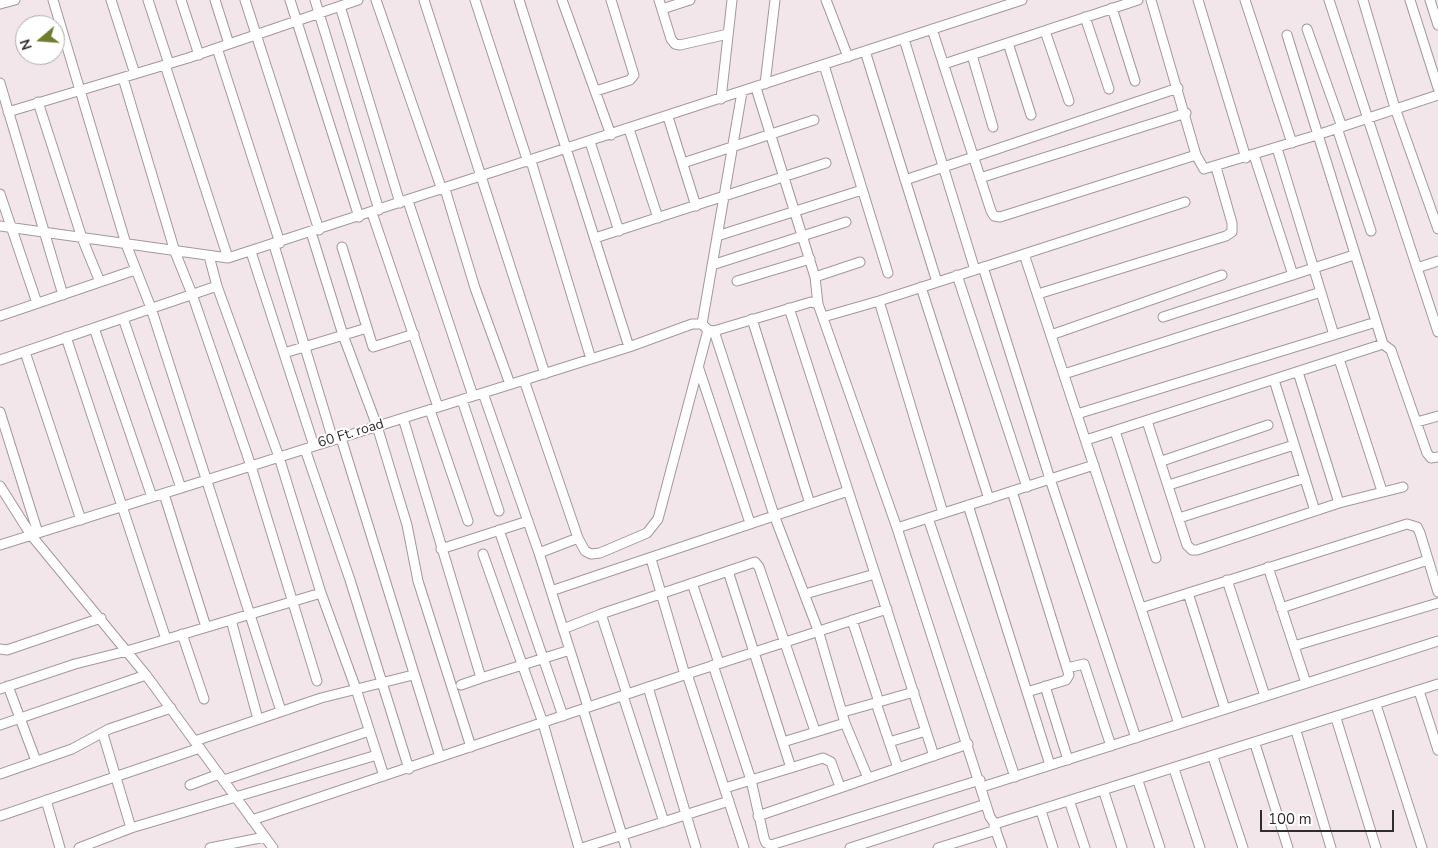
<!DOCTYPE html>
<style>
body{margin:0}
#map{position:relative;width:1438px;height:848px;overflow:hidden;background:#f2e6eb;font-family:"Nunito Sans",sans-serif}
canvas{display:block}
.north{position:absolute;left:15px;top:15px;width:50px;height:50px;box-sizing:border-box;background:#fff;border:1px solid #adabab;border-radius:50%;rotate:252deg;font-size:14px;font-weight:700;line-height:20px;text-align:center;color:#312c2e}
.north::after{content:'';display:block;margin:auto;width:18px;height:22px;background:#6d7d2b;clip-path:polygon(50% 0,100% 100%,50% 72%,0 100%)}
.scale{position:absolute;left:1260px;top:810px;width:134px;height:22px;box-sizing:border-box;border:2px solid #312c2e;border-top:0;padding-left:6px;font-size:15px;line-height:18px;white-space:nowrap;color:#312c2e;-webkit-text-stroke:4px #fff;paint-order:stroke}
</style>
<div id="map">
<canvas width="1438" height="848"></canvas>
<div class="north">N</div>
<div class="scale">100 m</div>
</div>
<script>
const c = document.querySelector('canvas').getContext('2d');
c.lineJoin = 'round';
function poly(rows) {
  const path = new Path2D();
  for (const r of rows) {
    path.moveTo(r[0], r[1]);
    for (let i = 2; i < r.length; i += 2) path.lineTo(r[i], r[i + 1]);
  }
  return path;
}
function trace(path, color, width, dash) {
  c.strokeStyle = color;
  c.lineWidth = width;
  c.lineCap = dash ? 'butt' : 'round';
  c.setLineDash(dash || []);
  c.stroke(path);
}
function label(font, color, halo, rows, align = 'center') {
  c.font = font + ' "Nunito Sans",sans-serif';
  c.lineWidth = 4;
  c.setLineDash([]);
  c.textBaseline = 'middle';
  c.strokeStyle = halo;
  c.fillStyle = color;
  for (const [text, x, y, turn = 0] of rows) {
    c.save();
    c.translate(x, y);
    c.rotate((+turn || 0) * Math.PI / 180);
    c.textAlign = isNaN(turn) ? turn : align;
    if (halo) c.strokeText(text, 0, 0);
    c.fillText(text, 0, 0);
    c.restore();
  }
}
const minor = poly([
 [53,0,126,244,151,308,281,711],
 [111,0,135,74],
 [148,0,169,64],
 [181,0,199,55],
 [215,0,229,44],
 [245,0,319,230],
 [290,0,359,217],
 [315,0,379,210],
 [376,0,442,190],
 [424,0,545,374],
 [475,0,528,162],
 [519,0,629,347],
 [562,0,611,135],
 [659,0,671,39,675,44,680,45,728,34],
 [826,0,848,57],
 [1151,0,1196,155,1204,169,1317,135,1438,95],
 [1198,0,1246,158],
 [1245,0,1292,143],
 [1329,0,1438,332],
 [1363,0,1395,108,1438,229],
 [1410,0,1438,88],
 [1430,0,1438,25],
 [0,4,15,0],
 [340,6,400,203],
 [1112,8,1135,81],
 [662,9,690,0],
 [1085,17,1109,89],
 [932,29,991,211,994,216,1000,217,1196,155],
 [1307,29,1342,127],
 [1045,31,1069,101],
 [1287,35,1383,344],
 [904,39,975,270],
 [1008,43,1031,115],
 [217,48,280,243],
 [865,51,937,282],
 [972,55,993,127],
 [944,64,1138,0],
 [165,65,228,258],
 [824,65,888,273],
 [123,78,175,252,192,294,251,466,317,681],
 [0,83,63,295],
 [765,84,775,0],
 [756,88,815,277,818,304],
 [596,91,630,80,634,75,611,0],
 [721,99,732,0],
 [38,102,82,238,100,282],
 [8,112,188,58,358,0],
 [668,117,696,206],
 [1337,128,1371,231],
 [629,129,658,218],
 [590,142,619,231],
 [1277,148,1334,335],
 [1254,155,1293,275],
 [531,161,591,359],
 [683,163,814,120],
 [980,178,1186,113],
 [905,180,1178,88],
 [445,189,475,288,510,384],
 [0,194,37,303],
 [408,201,473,396],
 [372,213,438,407],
 [0,226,228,258,1022,0],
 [311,232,343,335,377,426,407,525,418,581,471,747],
 [717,236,862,190],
 [595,238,826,163],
 [274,245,333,440],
 [342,247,373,347,414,334],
 [251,252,314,446],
 [1024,254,1179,724],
 [209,256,217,286],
 [712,265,846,222],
 [983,267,1050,479,1136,738],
 [1417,268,1438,261],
 [957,275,1027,487],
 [815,277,860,262],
 [737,281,810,259],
 [921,287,989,499],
 [1038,294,1226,236,1232,232,1232,223,1216,167],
 [879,301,943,513],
 [789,308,934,756],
 [0,316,135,270],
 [823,317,879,301,1185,202],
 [1163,317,1354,255],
 [123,318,181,488],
 [752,319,810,504],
 [702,324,708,330,714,331,811,302,818,304,897,528,990,817,995,824,1438,684],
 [702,324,742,92],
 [94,328,152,497],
 [714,331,774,515,818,630,845,723,868,778],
 [1051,335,1222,275],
 [66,337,166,639],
 [25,352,81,520],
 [284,353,367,328],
 [1339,359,1382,491],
 [0,360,217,286,279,457,321,593,356,689,384,776],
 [699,369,750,523],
 [1298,372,1339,503],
 [1064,374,1321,292],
 [524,380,578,538,585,551,591,554,600,553,647,533,658,519,708,330],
 [1274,380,1315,511],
 [483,393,539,553,588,707],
 [462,400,499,511],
 [430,410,468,521],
 [0,412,38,533],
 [1077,414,1376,322],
 [403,418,481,678,570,650],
 [1147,421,1187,545,1192,550,1197,550,1339,503,1403,487],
 [1417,422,1438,416],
 [1115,431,1156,558],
 [341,438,440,757],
 [1086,440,1383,344,1391,350,1427,453,1431,458,1438,457],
 [305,449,350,580,409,769],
 [1162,461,1268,425],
 [1169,485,1294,445],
 [0,486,31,535,146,675,273,848],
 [1012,491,1069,675,1066,680,1027,692],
 [164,494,206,627],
 [968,505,1050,765],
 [928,518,1015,777],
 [1179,518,1305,478],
 [897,528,1094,465],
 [499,530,563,716],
 [0,545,629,347,692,324,702,324],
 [441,549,528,521],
 [539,553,578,538],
 [483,554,543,723,579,848],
 [651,559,685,675],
 [1268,567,1306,683],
 [728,571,791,768],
 [1227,580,1265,696],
 [692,583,719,663],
 [551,591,848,491],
 [1188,593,1225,709],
 [805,594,875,574],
 [1141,608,1407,524,1417,527,1420,533,1438,592],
 [1281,608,1428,560],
 [601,614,627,694],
 [231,620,258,719],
 [852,620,879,702],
 [563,629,601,614,755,562,759,567,815,731],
 [182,634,204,699],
 [1294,646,1438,603],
 [0,649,7,650,101,618],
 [713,665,751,780,764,838,766,843,771,845,980,780],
 [1067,668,1084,664,1111,746],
 [687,674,887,609],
 [461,685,481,678],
 [8,686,36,761],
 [1045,686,1068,760],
 [648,687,696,848],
 [0,689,75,664,127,651,321,593],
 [1419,691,1438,750],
 [623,696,664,822],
 [876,703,898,768],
 [1376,705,1422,848],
 [583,709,626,848],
 [843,712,914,692],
 [1336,718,1376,848],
 [0,725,146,675],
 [1296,731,1331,848],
 [103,734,131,828],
 [195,741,321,698,413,675],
 [783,742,845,723],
 [889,742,926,731],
 [1255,744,1288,848],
 [1213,757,1243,848],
 [1174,769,1200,848],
 [0,774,72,749,109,729,171,708],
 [224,780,369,731],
 [1138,781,1160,848],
 [190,785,219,774],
 [982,787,1438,641],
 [725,788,823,758,831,762,840,787],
 [1104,792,1122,848],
 [46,800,60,848],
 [1070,803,1085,848],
 [1041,811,1053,848],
 [0,816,200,748],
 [758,816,968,744],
 [252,820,687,674,744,848],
 [994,826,1002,848],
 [79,848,131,828,377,755],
 [210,848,265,837],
 [582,848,729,801],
 [850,848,986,804],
 [938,848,996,830]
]);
const streetNames = [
 ["60 Ft. road",351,434,-17]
];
trace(minor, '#a3989c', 11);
trace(minor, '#fff', 9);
label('14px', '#312c2e', '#fff', streetNames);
</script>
